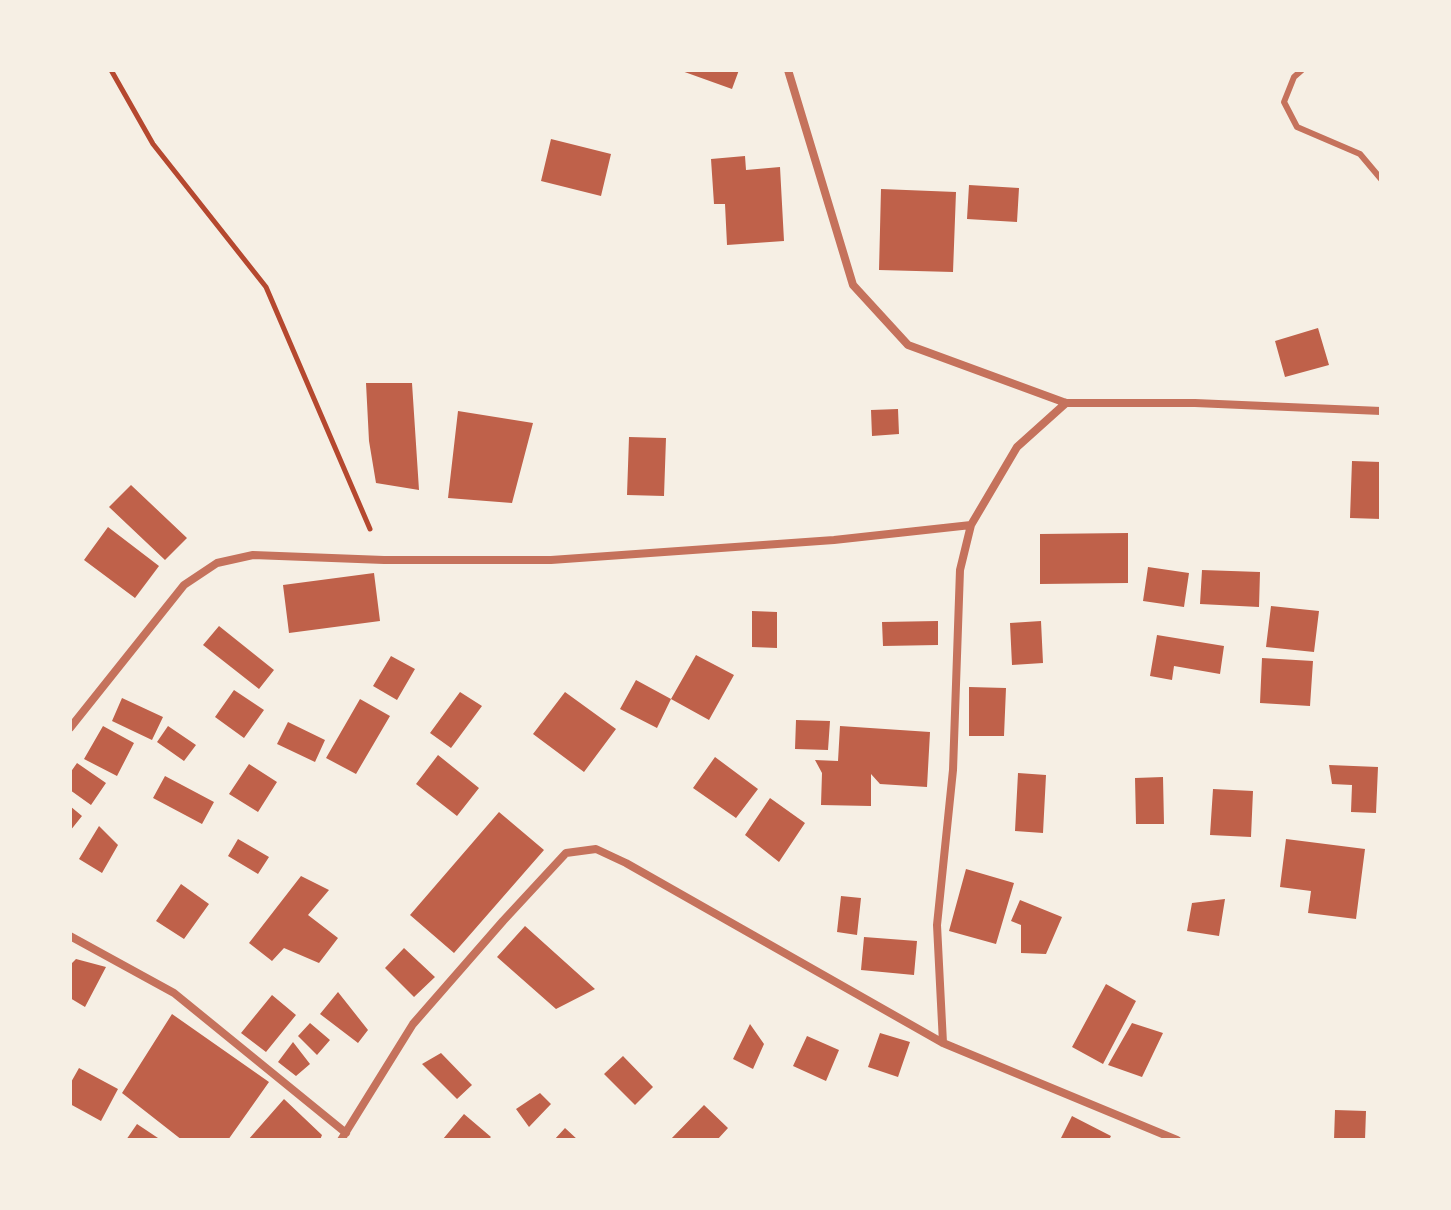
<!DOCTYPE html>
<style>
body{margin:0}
#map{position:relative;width:1451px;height:1210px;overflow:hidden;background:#f6efe4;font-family:"Source Sans 3",sans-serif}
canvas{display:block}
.frame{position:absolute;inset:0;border:72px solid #f6efe4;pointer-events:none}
</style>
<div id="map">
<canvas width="1451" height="1210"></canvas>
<div class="frame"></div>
</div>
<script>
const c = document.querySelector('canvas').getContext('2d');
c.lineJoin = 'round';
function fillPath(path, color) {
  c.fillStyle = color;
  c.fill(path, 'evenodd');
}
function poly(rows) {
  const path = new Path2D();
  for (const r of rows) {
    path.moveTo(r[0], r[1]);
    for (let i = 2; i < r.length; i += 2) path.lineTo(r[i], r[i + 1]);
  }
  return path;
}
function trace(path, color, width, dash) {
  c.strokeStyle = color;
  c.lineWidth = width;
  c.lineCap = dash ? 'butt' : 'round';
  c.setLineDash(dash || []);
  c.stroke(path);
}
const building = poly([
 [679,70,739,70,732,89],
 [551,139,611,154,601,196,541,181],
 [745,156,746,170,780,167,784,241,727,245,725,204,714,204,711,159],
 [969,185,1019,188,1017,222,967,219],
 [881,189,956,192,953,272,879,270],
 [1318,328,1329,365,1285,377,1275,341],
 [366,383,412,383,419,490,376,483,369,441],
 [898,409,899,434,872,436,871,410],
 [458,411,533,423,512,503,448,498],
 [629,437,666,438,664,496,627,495],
 [1352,461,1381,462,1381,519,1350,518],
 [131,485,187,538,165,560,109,507],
 [108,527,159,566,135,598,84,560],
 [1128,533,1128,583,1040,584,1040,534],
 [1148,567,1189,573,1184,607,1143,601],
 [1202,570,1260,572,1259,607,1200,604],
 [374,573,380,621,289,633,283,585],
 [1271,606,1319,611,1314,652,1266,647],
 [752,611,777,612,777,648,752,647],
 [938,621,938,645,883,646,882,622],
 [1041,621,1043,663,1012,665,1010,623],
 [219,626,274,670,259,689,203,645],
 [1157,635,1224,646,1220,674,1174,666,1172,680,1150,676],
 [696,655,734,675,709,720,671,699,657,728,620,709,636,680,671,699],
 [391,656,415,669,397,700,373,686],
 [1262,658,1313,661,1310,706,1260,703],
 [969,687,1006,688,1004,736,969,736],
 [234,690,264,710,244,738,215,717],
 [460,692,482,706,451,748,430,733],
 [565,692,616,729,584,772,533,734],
 [122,698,163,717,152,740,112,721],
 [360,699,390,716,356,774,326,758],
 [796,720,830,721,828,750,795,749],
 [288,722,325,740,315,762,277,744],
 [103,726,134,743,117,776,84,759],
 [168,726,196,745,184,761,157,742],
 [840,726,930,732,927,787,880,784,871,774,871,806,821,805,822,773,815,760,838,761],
 [438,755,479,788,457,816,416,784],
 [715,757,758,789,736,818,693,788],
 [77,763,106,783,91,805,70,790,70,773],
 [249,764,277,782,258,812,229,794],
 [1329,765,1378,767,1376,813,1351,812,1352,785,1332,784],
 [1018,773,1046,775,1043,833,1015,831],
 [165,776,214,802,202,824,153,798],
 [1163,777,1164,824,1136,824,1135,778],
 [1213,789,1253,791,1251,837,1210,835],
 [770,798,805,823,779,862,745,835],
 [70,806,82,816,70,831],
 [499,812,544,850,454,953,410,915],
 [99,826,118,845,102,873,79,859],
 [238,839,269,857,258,874,228,856],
 [1286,839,1365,849,1356,919,1308,913,1311,891,1280,887],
 [966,869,1014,883,996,944,949,931],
 [301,876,329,890,308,915,338,938,319,963,284,948,272,961,249,943],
 [181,884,209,904,184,939,156,921],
 [841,896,861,898,857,935,837,932],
 [1225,899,1219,936,1187,931,1192,903],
 [1020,900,1062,917,1046,954,1021,953,1021,925,1011,921],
 [525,926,595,989,556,1009,497,957],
 [864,937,917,941,914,975,861,970],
 [404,948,435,977,414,997,385,968],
 [76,959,106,967,85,1007,70,998,70,965],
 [1106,984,1136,1001,1103,1064,1072,1047],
 [338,992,368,1030,358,1043,320,1014],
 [272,995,296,1015,266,1052,241,1033],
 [172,1014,269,1082,228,1140,182,1140,122,1093],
 [310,1023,330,1040,317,1055,298,1036],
 [1132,1023,1163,1033,1142,1077,1108,1065],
 [750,1024,764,1044,753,1069,733,1059],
 [880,1033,910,1042,898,1077,868,1067],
 [807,1036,839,1050,826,1081,793,1066],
 [293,1042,310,1064,296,1076,278,1062],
 [441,1053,472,1085,457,1099,422,1064],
 [623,1056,653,1087,635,1105,604,1074],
 [79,1068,118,1089,101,1121,70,1104,70,1084],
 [540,1093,551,1104,529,1127,516,1109],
 [284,1099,322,1135,320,1140,248,1140],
 [704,1105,728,1128,717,1140,670,1140],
 [1335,1110,1366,1111,1365,1140,1334,1140],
 [464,1114,491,1137,488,1140,443,1139],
 [1072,1116,1111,1136,1109,1140,1060,1140],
 [137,1124,161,1140,126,1140],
 [565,1128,578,1140,554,1140]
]);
const path = poly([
 [111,70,153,144,266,287,370,529]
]);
const service = poly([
 [1302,70,1294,77,1284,102,1297,127,1360,154,1381,179]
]);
const minor = poly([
 [788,70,853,285,908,345,1066,403,1195,403,1381,411],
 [70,728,184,585,217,563,253,555,384,560,551,560,834,540,971,525],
 [70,936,174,993,346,1133],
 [943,1043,937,925,953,770,960,570,971,525,1017,447,1066,403],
 [341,1140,413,1024,503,921,566,853,596,849,626,863,943,1043,1177,1140]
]);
fillPath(building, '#bf614a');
trace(path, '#b5482f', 5);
trace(service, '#c5725c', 6);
trace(minor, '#c5725c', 8);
</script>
